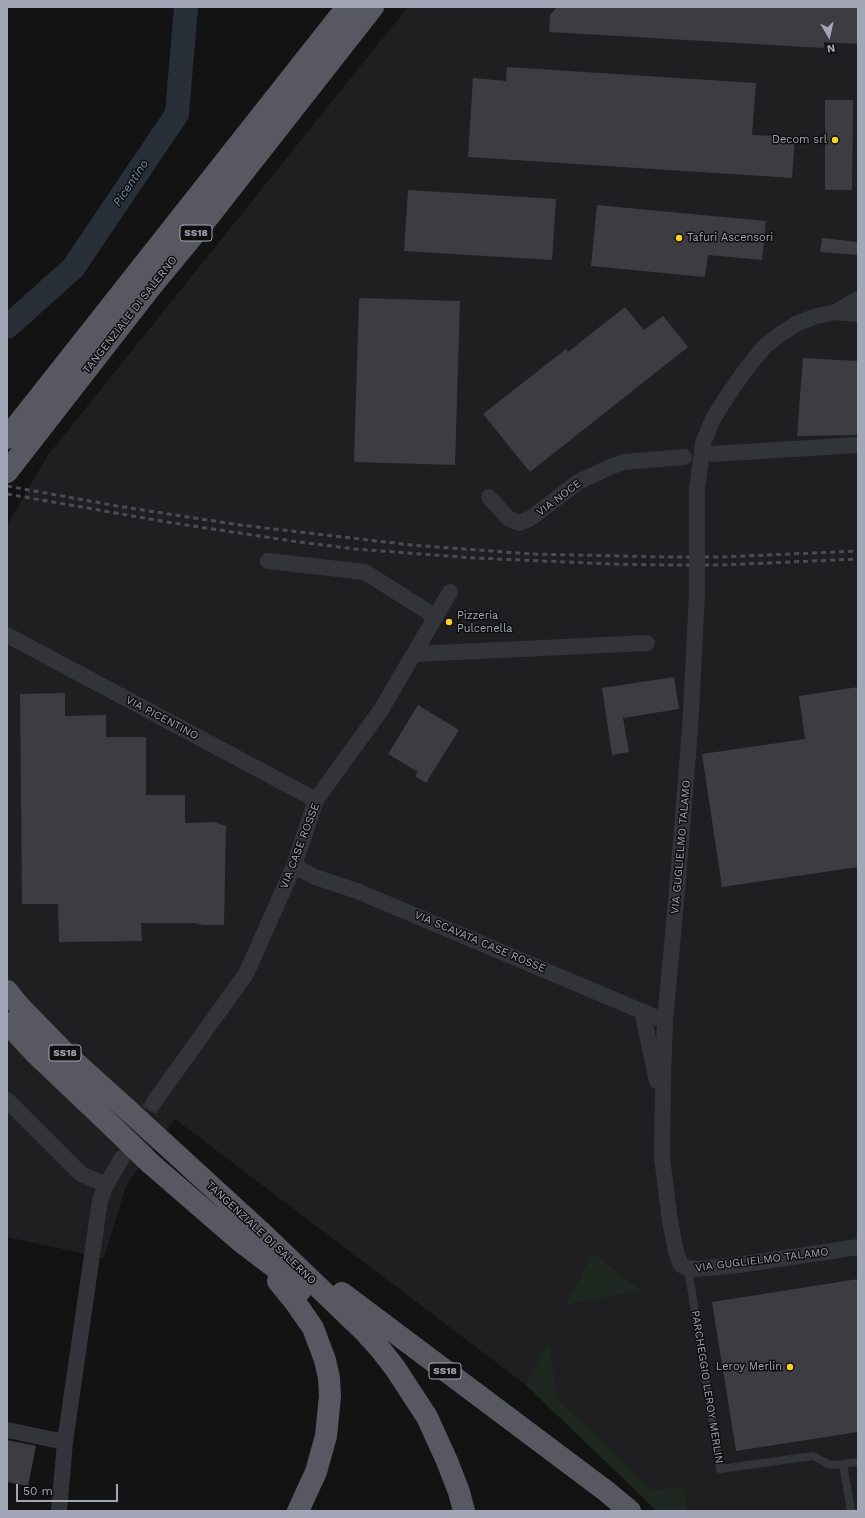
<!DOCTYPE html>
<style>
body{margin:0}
#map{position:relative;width:865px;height:1518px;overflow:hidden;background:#131314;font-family:"Work Sans",sans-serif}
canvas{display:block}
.frame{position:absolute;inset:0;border:8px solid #a3a6b6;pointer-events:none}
.north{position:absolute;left:809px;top:16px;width:40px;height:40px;-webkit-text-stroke:3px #0e0e0f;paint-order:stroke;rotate:171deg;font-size:11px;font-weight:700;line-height:16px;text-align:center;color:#a3a6b6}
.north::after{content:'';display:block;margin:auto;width:14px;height:18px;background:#a3a6b6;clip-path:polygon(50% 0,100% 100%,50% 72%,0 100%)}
.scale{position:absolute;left:16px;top:1484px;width:102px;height:18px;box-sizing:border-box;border:2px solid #a3a6b6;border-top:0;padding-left:5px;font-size:12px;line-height:14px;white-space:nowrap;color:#a3a6b6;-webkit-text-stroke:3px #0e0e0f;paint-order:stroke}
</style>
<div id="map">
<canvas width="865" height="1518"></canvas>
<div class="frame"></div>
<div class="north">N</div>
<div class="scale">50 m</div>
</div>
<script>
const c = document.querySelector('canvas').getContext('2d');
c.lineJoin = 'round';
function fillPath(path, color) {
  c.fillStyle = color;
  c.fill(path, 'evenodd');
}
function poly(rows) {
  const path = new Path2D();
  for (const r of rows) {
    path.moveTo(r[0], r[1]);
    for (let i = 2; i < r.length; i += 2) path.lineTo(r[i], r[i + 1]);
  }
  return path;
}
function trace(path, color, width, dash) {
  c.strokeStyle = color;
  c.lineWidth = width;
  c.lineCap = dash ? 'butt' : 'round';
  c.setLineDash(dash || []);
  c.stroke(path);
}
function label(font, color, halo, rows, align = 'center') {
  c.font = font + ' "Work Sans",sans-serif';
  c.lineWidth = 3;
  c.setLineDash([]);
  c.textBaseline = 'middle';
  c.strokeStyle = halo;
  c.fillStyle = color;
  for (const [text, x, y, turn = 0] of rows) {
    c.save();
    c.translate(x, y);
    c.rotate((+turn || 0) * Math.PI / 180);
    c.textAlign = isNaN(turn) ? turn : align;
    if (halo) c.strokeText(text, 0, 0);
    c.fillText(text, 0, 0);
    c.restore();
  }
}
const built = poly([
 [408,7,858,7,858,1511,657,1511,526,1385,175,1119,126,1186,104,1258,7,1237,7,525,48,455]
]);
const green = poly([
 [593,1253,641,1291,567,1304],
 [549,1340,557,1399,651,1490,684,1487,687,1511,657,1511,526,1385]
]);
const river = poly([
 [7,327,73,268,177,114,186,7]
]);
const building = poly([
 [557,7,858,7,858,44,824,42,824,48,549,32,550,15],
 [507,67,756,83,752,135,795,137,792,178,468,157,473,78,506,81],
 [825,100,853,100,852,190,825,190],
 [408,190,556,199,552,260,404,251],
 [597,205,766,221,762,260,708,255,705,277,591,266],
 [822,238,858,242,858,255,820,252],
 [359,298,460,301,455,465,354,462],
 [625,307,644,330,663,316,688,347,530,472,483,414,566,349,568,352],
 [803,358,858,361,858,435,797,436],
 [674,677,679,709,623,718,629,752,612,755,602,688],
 [858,687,858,867,722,887,702,754,805,739,799,696],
 [65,693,65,716,106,715,106,737,146,737,146,795,185,795,185,823,214,822,226,826,224,925,203,925,195,923,141,923,142,941,59,942,58,904,22,904,20,694],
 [418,705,459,730,426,783,415,776,418,772,388,754],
 [858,1279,858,1432,736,1451,712,1302],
 [7,1440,36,1446,28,1486,7,1482]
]);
const minorTunnel = poly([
 [125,1152,154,1102]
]);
const service = poly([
 [688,1268,720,1469,813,1456,830,1465,843,1464],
 [851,1511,843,1464,858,1462]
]);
const minor = poly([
 [836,312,858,299],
 [836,312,858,314],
 [712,454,858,445],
 [489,497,508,518,519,523,531,518,578,482,610,467,624,462,684,457],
 [268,561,365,572,436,617],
 [7,635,316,800],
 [415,654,647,643],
 [294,866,315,877,357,891,665,1021],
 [677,891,665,1021,663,1077,662,1158,670,1221,676,1252,681,1265,688,1268,696,1269,739,1265,858,1247],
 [642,1011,657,1081],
 [7,1100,81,1174,106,1185],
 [154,1102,246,974,294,866,316,800,381,710,450,592],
 [7,1430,65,1442],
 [59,1511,65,1442,100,1200,106,1185,122,1158]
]);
const trunk = poly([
 [7,438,347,7],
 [7,472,150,288,206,220,373,7],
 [7,991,20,1007,68,1056,129,1111],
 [7,1023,35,1053,115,1129],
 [164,1143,260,1231,363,1330,381,1350,395,1368,427,1417,447,1461,459,1492,464,1511],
 [150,1163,240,1241,286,1276,301,1290],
 [278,1281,295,1302,313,1328,325,1360,329,1378,330,1396,326,1436,316,1472,298,1511],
 [342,1293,606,1491,630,1511]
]);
const rail = poly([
 [7,486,117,506,240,525,411,545,531,554,666,557,722,557,858,551],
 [7,494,173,523,292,541,355,549,474,558,612,564,666,565,722,565,858,559]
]);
const minorBridge = poly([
 [677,891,690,729,697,595,697,489,703,443,713,419,726,398,744,372,764,347,779,335,796,324,816,316,836,312]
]);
const trunkBridge = poly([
 [129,1111,164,1143],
 [115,1129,150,1163]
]);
const markers = [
 [835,140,4,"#fdd322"],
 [679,238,4,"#fdd322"],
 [449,622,4,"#fdd322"],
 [790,1367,4,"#fdd322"]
];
const shields = [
 [196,233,32],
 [65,1053,32],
 [445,1371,32]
];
const shieldNames = [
 ["SS18",196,233],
 ["SS18",65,1053],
 ["SS18",445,1371]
];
const poiNames = [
 ["Decom srl",827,140],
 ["Tafuri Ascensori",687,238,"left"],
 ["Pizzeria",457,616,"left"],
 ["Pulcenella",457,629,"left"],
 ["Leroy Merlin",782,1367]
];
const streetNames = [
 ["TANGENZIALE DI SALERNO",130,315,-52],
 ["VIA NOCE",559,498,-37],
 ["VIA PICENTINO",162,718,28],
 ["VIA CASE ROSSE",300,846,-69],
 ["VIA GUGLIELMO TALAMO",681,847,-85],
 ["VIA SCAVATA CASE ROSSE",480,942,23],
 ["TANGENZIALE DI SALERNO",261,1233,43],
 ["VIA GUGLIELMO TALAMO",762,1260,-7],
 ["PARCHEGGIO LEROY MERLIN",707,1387,81]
];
const waterNames = [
 ["Picentino",131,183,-56]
];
fillPath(built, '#1f1f21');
fillPath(green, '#1f2721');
trace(river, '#282f39', 24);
fillPath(building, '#3c3c42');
trace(minorTunnel, '#303034', 16, [16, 8]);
trace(service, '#33333a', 8);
trace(minor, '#33333a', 16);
trace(trunk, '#575862', 22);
trace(rail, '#4a4b53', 3, [5, 4]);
trace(minorBridge, '#33333a', 16);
trace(trunkBridge, '#575862', 22);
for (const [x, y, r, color] of markers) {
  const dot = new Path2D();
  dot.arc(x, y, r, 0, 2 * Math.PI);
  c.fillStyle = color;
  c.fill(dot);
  trace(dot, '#0e0e0f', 1.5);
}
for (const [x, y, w] of shields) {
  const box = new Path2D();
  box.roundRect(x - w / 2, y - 8, w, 16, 3);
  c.fillStyle = '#0e0e0f';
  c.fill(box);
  trace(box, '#a3a6b6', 1);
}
label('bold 10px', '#a3a6b6', null, shieldNames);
label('11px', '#a3a6b6', '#0e0e0f', poiNames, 'right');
label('11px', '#a3a6b6', '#0e0e0f', streetNames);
label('italic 12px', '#778fb4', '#0e0e0f', waterNames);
</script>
